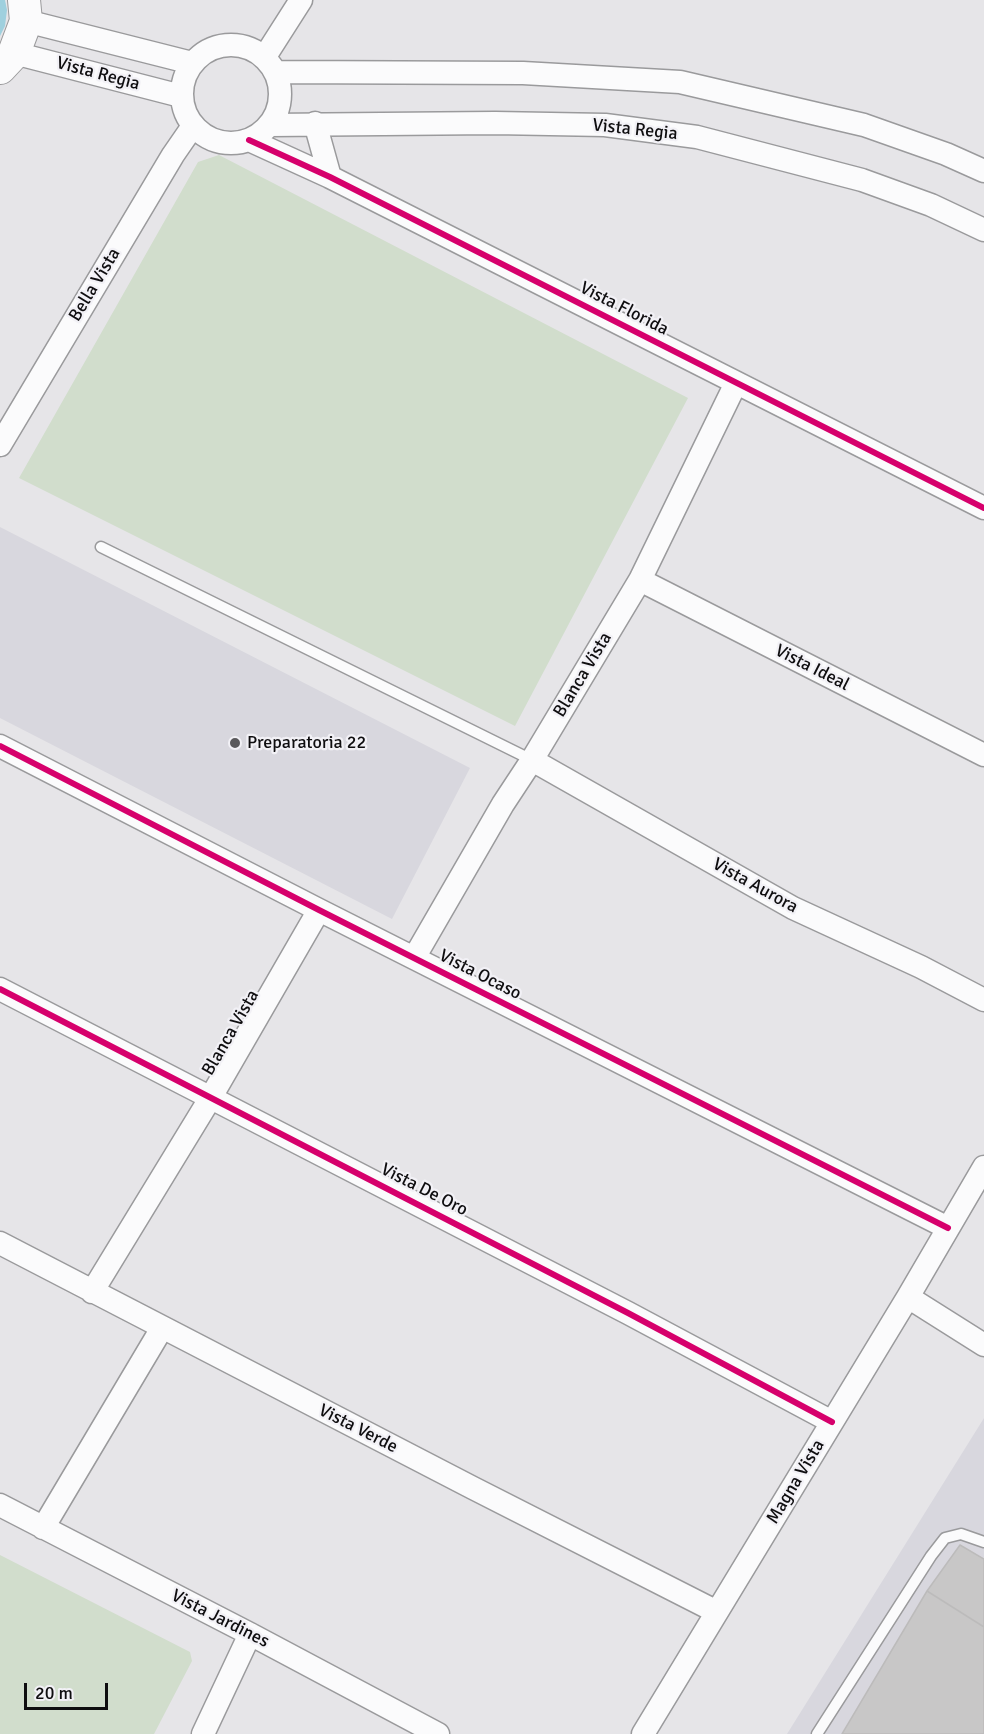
<!DOCTYPE html>
<style>
body{margin:0}
#map{position:relative;width:984px;height:1734px;overflow:hidden;background:#e6e5e8;font-family:Signika,sans-serif}
canvas{display:block}
.scale{position:absolute;left:24px;top:1683px;width:84px;height:27px;box-sizing:border-box;border:3px solid #0f0e10;border-top:0;padding-left:8px;font-size:18px;line-height:21px;white-space:nowrap;color:#0f0e10;-webkit-text-stroke:4px #f2f1f6;paint-order:stroke}
</style>
<div id="map">
<canvas width="984" height="1734"></canvas>
<div class="scale">20 m</div>
</div>
<script>
const c = document.querySelector('canvas').getContext('2d');
c.lineJoin = 'round';
function fillPath(path, color) {
  c.fillStyle = color;
  c.fill(path, 'evenodd');
}
function poly(rows) {
  const path = new Path2D();
  for (const r of rows) {
    if (r.length === 3) {
      path.moveTo(r[0] + r[2], r[1]);
      path.arc(r[0], r[1], r[2], 0, 2 * Math.PI);
      continue;
    }
    path.moveTo(r[0], r[1]);
    for (let i = 2; i < r.length; i += 2) path.lineTo(r[i], r[i + 1]);
  }
  return path;
}
function trace(path, color, width, dash) {
  c.strokeStyle = color;
  c.lineWidth = width;
  c.lineCap = dash ? 'butt' : 'round';
  c.setLineDash(dash || []);
  c.stroke(path);
}
function label(font, color, halo, rows, align = 'center') {
  c.font = font + ' Signika,sans-serif';
  c.lineWidth = 4.5;
  c.setLineDash([]);
  c.textBaseline = 'middle';
  c.strokeStyle = halo;
  c.fillStyle = color;
  for (const [text, x, y, turn = 0] of rows) {
    c.save();
    c.translate(x, y);
    c.rotate((+turn || 0) * Math.PI / 180);
    c.textAlign = isNaN(turn) ? turn : align;
    if (halo) c.strokeText(text, 0, 0);
    c.fillText(text, 0, 0);
    c.restore();
  }
}
const built = poly([
 [0,527,470,768,392,919,0,718],
 [984,1418,984,1734,787,1734]
]);
const green = poly([
 [219,155,688,398,515,726,19,478,198,162],
 [0,1555,190,1652,192,1661,154,1734,0,1734]
]);
const water = poly([
 [0,0,5,0,7,10,5,26,0,36]
]);
const building = poly([
 [960,1545,984,1559,984,1627,927,1591,960,1545],
 [927,1591,984,1627,984,1734,842,1734,927,1591]
]);
const lane = poly([
 [101,547,532,760],
 [817,1734,931,1556,945,1538,961,1534,984,1542]
]);
const street = poly([
 [26,21,192,63],
 [231,94,49],
 [14,53,181,96],
 [264,58,301,0],
 [275,72,523,73,680,82,864,125,946,154,984,171],
 [315,123,330,177],
 [270,125,495,123,605,125,697,137,862,180,931,205,984,230],
 [249,140,330,177,984,508],
 [0,445,173,155,193,126],
 [640,580,984,755],
 [0,746,319,910,948,1228],
 [532,760,793,908,921,967,984,1000],
 [414,958,503,804,532,760,640,580,736,383],
 [0,989,628,1313,832,1422],
 [0,1243,473,1488,717,1612],
 [92,1292,211,1097,319,910],
 [908,1297,984,1345],
 [0,1505,250,1634,438,1734],
 [43,1528,162,1328],
 [203,1734,250,1634],
 [643,1734,908,1297,984,1167]
]);
const secondary = poly([
 [0,68,14,53,26,21,24,0]
]);
const cycleway = poly([
 [249,140,330,177,984,508],
 [0,746,319,910,948,1228],
 [0,989,628,1313,832,1422]
]);
const markers = [
 [235,743,6,"#5a595c"]
];
const streetNames = [
 ["Vista Regia",98,74,15],
 ["Vista Regia",635,130,6],
 ["Bella Vista",95,285,-59],
 ["Vista Florida",624,309,27],
 ["Vista Ideal",812,668,27],
 ["Blanca Vista",583,675,-59],
 ["Vista Aurora",755,886,29],
 ["Vista Ocaso",480,975,27],
 ["Blanca Vista",231,1033,-60],
 ["Vista De Oro",424,1190,27],
 ["Vista Verde",358,1429,27],
 ["Magna Vista",796,1482,-59],
 ["Vista Jardines",220,1619,27]
];
const poiNames = [
 ["Preparatoria 22",247,743]
];
fillPath(built, '#d8d7de');
fillPath(green, '#d1ddcc');
fillPath(water, '#9fd0de');
fillPath(building, '#c8c7c7');
trace(building, '#bcbbbb', 1.5);
trace(lane, '#9a9a9c', 13);
trace(street, '#9a9a9c', 25);
trace(secondary, '#9a9a9c', 34);
trace(lane, '#fbfbfc', 10);
trace(street, '#fbfbfc', 22);
trace(secondary, '#fbfbfc', 32);
trace(cycleway, '#d6006c', 6);
for (const [x, y, r, color] of markers) {
  const dot = new Path2D();
  dot.arc(x, y, r, 0, 2 * Math.PI);
  c.fillStyle = color;
  c.fill(dot);
  trace(dot, '#f2f1f6', 2);
}
label('18px', '#0f0e10', '#f2f1f6', streetNames);
label('18px', '#0f0e10', '#f2f1f6', poiNames, 'left');
</script>
